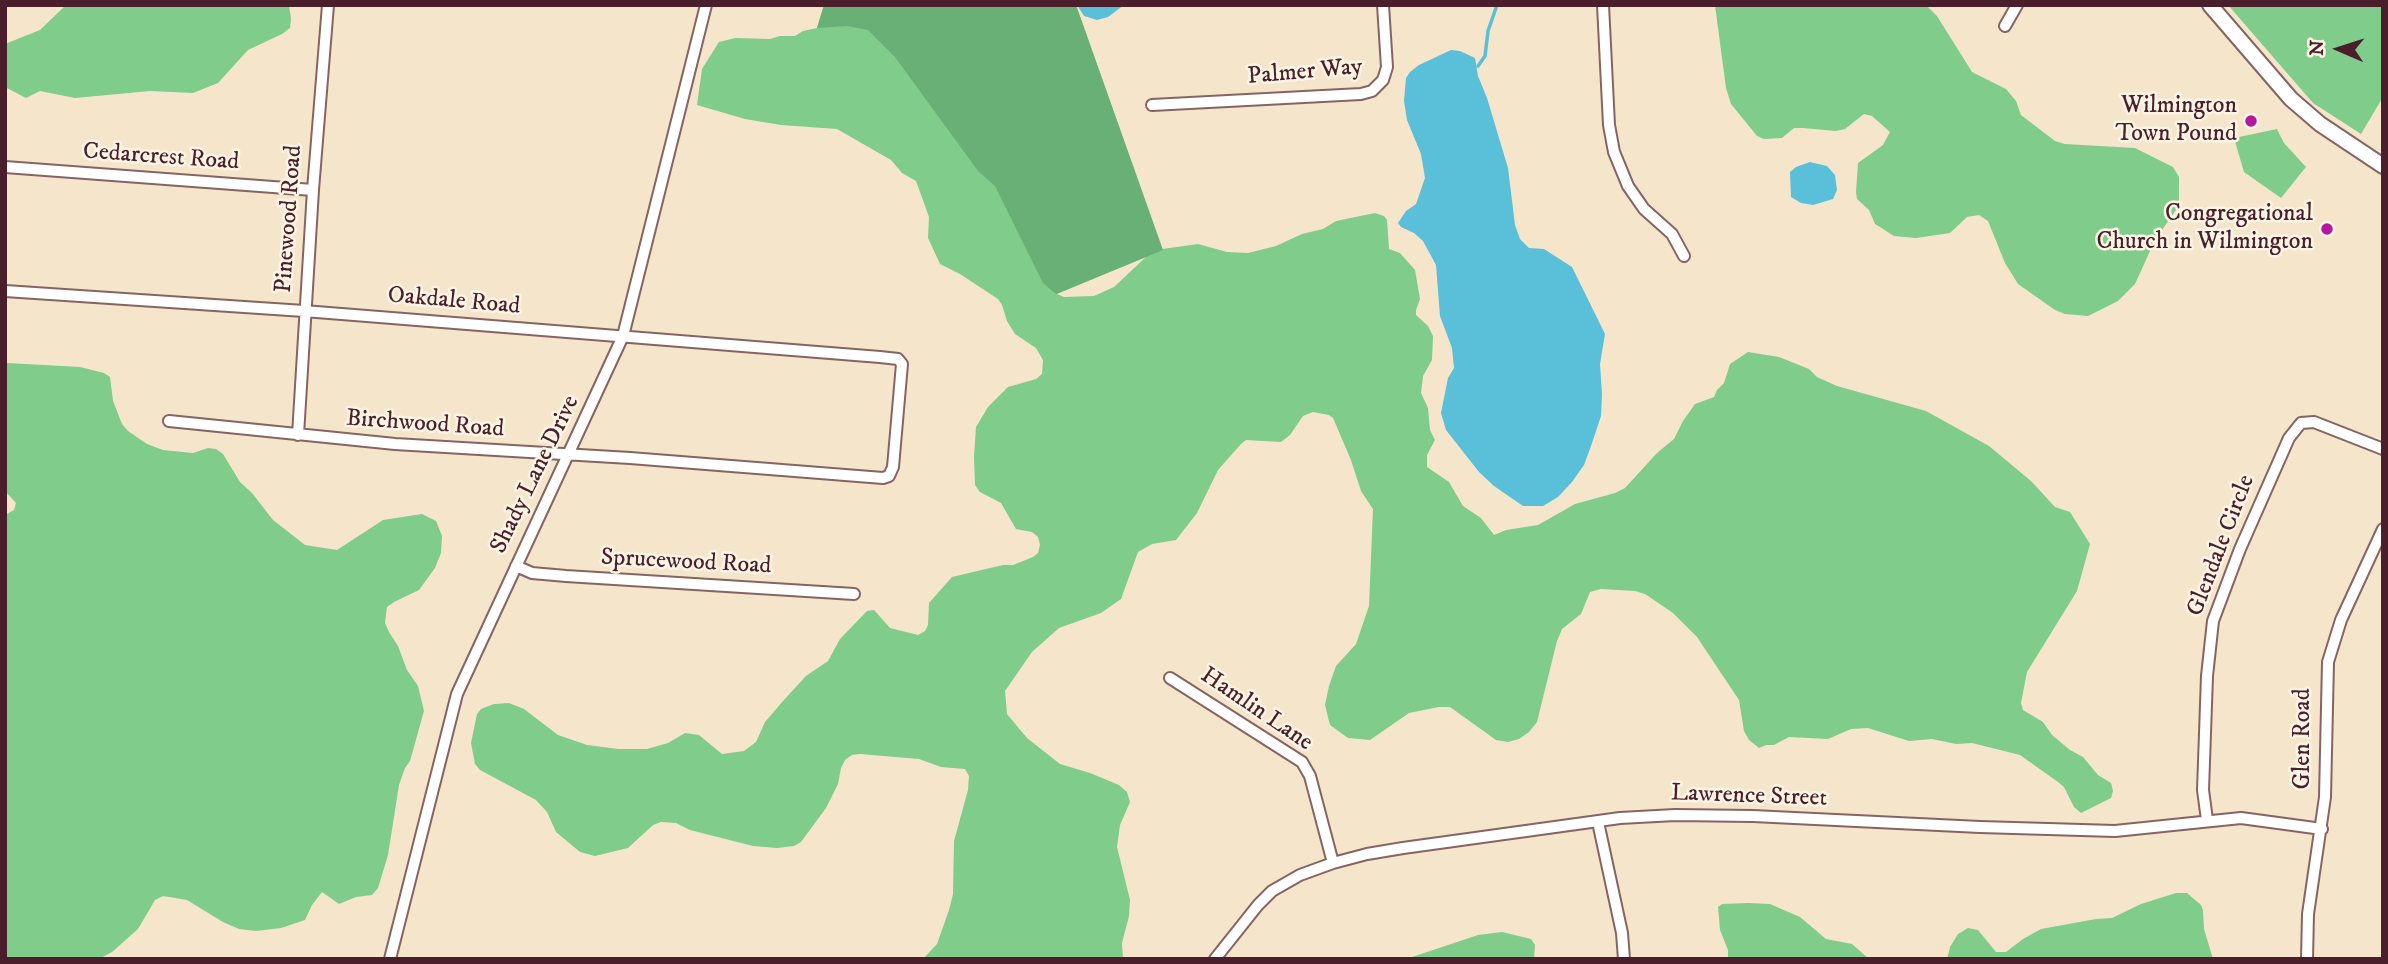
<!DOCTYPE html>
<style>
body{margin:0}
#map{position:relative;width:2388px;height:964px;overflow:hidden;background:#f5e5cb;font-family:"IM FELL DW Pica",serif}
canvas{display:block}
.frame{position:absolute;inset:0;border:7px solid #4a1f2b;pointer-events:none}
.north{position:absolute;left:2304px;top:14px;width:70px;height:70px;-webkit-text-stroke:5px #fcf5e5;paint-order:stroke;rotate:273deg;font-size:19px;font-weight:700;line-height:28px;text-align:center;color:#4a1f2b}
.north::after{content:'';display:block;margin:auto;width:24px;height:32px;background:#4a1f2b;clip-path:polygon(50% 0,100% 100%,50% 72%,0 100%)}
</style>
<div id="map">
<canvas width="2388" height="964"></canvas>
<div class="frame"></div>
<div class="north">N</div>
</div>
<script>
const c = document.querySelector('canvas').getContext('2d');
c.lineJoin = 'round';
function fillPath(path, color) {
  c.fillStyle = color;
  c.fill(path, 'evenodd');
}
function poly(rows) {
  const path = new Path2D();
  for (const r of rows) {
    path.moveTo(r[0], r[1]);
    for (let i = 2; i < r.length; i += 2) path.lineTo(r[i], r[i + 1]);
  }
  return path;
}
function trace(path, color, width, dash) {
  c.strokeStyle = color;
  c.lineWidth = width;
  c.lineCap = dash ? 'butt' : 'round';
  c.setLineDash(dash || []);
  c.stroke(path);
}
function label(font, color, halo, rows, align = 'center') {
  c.font = font + ' "IM FELL DW Pica",serif';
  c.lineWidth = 5;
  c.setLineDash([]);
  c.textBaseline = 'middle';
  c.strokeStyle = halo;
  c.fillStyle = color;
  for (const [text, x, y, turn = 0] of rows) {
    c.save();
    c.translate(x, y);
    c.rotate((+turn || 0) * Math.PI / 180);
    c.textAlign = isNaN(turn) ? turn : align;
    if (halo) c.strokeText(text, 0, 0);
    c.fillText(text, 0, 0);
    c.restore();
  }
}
const green = poly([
 [66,5,289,5,291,19,290,28,282,34,248,50,218,83,193,93,150,91,75,98,40,91,26,98,5,87,5,44,40,30],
 [824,5,1076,5,1162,249,1198,244,1227,252,1248,253,1276,246,1302,234,1323,229,1336,221,1375,213,1384,216,1387,220,1389,249,1400,253,1415,270,1420,299,1416,310,1416,315,1428,326,1433,336,1432,360,1423,376,1421,393,1428,408,1430,430,1435,440,1427,455,1427,467,1449,482,1463,506,1481,518,1494,535,1506,530,1538,525,1575,504,1615,493,1625,488,1657,453,1674,439,1683,421,1695,404,1714,397,1717,390,1724,383,1730,364,1748,352,1779,357,1809,369,1817,377,1837,386,1926,411,1989,446,2031,481,2055,507,2070,512,2090,544,2077,591,2027,672,2021,703,2023,710,2043,722,2052,735,2070,750,2083,757,2098,775,2111,783,2113,791,2111,798,2081,813,2074,807,2064,787,2058,782,2020,755,1972,743,1956,744,1932,739,1909,741,1868,728,1851,729,1828,739,1789,737,1774,745,1766,745,1759,748,1749,740,1744,731,1739,700,1697,637,1673,613,1645,594,1635,591,1601,589,1590,592,1581,614,1562,629,1557,641,1537,722,1529,732,1519,739,1508,742,1496,740,1450,707,1439,707,1409,713,1370,740,1348,738,1330,725,1325,705,1329,686,1336,666,1356,644,1369,606,1373,509,1361,491,1351,460,1333,418,1329,415,1313,412,1303,416,1290,435,1281,442,1246,440,1241,444,1218,470,1197,513,1176,540,1152,544,1138,552,1121,599,1101,613,1059,628,1032,652,1005,691,1007,714,1027,738,1060,764,1090,773,1119,785,1127,792,1130,802,1120,825,1117,847,1130,900,1129,916,1122,943,1123,959,923,959,937,944,949,910,953,894,954,841,968,790,969,776,965,769,941,767,919,759,860,754,852,755,845,760,841,768,838,784,826,808,801,842,794,846,777,848,753,846,690,830,676,823,661,822,653,825,628,848,595,856,580,852,556,832,547,812,536,800,480,770,475,764,471,743,477,714,481,709,494,704,509,703,524,709,558,735,587,745,618,749,647,749,668,743,685,733,699,735,722,754,744,751,756,742,765,722,783,701,806,676,828,661,840,639,867,611,874,610,890,628,918,635,925,631,928,625,929,603,952,577,1003,565,1013,565,1033,557,1038,553,1040,545,1038,537,1032,532,1016,529,1001,503,980,492,975,485,974,457,976,427,988,407,1008,387,1036,379,1042,374,1043,360,1036,348,1015,334,1007,321,1002,305,998,299,960,274,940,264,928,238,929,217,916,181,902,173,891,160,837,129,781,125,745,119,697,105,702,69,719,42,735,38,770,39,780,36,795,36,803,31,817,28],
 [1146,257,1114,287,1094,296,1064,297,1057,294],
 [1715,5,1926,5,1937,16,1972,72,2006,89,2016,101,2021,115,2055,141,2065,144,2135,148,2173,167,2179,177,2179,199,2176,210,2155,240,2135,284,2118,301,2088,316,2065,314,2055,310,2018,284,2005,263,1988,221,1979,215,1967,217,1950,233,1916,238,1894,236,1875,224,1869,210,1857,199,1856,192,1858,163,1883,145,1890,132,1872,116,1864,114,1845,129,1836,131,1803,128,1794,128,1782,138,1764,139,1757,136,1731,104,1726,88],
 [2228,5,2383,5,2383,97,2361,134,2313,103],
 [2277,129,2284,143,2306,167,2281,198,2244,172,2234,138],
 [7,363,80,367,104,373,110,377,113,401,122,424,128,431,147,444,163,450,193,453,208,448,216,449,223,454,240,482,252,493,273,520,305,545,337,550,383,520,422,514,436,521,442,536,441,553,435,568,419,590,394,602,387,607,385,623,389,632,398,646,407,670,418,686,424,711,410,761,405,768,399,785,388,855,378,888,372,895,356,897,339,904,322,892,312,905,305,920,281,928,256,931,239,929,223,922,187,900,163,896,155,900,138,929,112,952,99,959,5,959,5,515,14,510,16,503,5,491,5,364],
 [2176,893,2187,893,2201,905,2203,910,2204,929,2213,959,1947,959,1950,947,1958,934,1968,928,1978,930,1996,952,2006,952,2023,939,2041,929,2096,919,2112,918,2141,904],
 [1748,903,1770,904,1800,917,1826,939,1852,944,1869,959,1728,959,1728,950,1720,930,1718,907,1722,904],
 [1502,932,1531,939,1535,945,1534,959,1406,959,1478,935]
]);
const forest = poly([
 [824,5,1076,5,1163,250,1056,294,1043,283,995,186,978,171,895,57,868,30,847,26,817,28]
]);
const water = poly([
 [1077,5,1124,5,1108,17,1097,20,1084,16],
 [1451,50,1460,51,1475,58,1478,76,1487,98,1508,168,1515,225,1520,239,1529,248,1544,249,1572,267,1605,334,1600,364,1602,394,1601,416,1591,446,1584,465,1572,482,1558,497,1543,506,1523,506,1494,486,1479,472,1446,430,1441,413,1448,378,1454,368,1452,348,1440,316,1436,265,1423,241,1414,233,1401,227,1398,223,1406,211,1416,204,1425,178,1421,154,1407,120,1404,101,1406,78,1410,72,1419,65],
 [1810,162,1827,166,1835,175,1837,190,1833,199,1813,205,1801,203,1791,197,1790,172,1796,167]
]);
const stream = poly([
 [1478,66,1485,56,1488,31,1497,5]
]);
const minor = poly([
 [1603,5,1609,125,1614,152,1628,186,1644,209,1672,234,1684,256],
 [2005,26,2017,5],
 [1152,105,1361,94,1372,91,1383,80,1387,67,1383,5],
 [5,167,313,190],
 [5,291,304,311,880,357,898,359,902,364,893,467,889,476,883,478,630,458,395,444,169,421],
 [298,435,313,190,328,5],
 [516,566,532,573,566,576,854,594],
 [1170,678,1302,762,1310,776,1333,863],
 [2207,820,2203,790,2207,676,2213,621,2240,549,2289,438,2301,423,2314,422,2383,449],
 [1598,822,1622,933,1624,959],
 [390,959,457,694,623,336,706,5],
 [1215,959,1258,905,1272,891,1300,875,1333,863,1367,854,1403,848,1620,818,1675,815,1753,816,1980,827,2115,831,2241,818,2322,829],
 [2307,959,2308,914,2325,797,2328,662,2341,620,2383,529]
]);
const major = poly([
 [2210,5,2291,99,2320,124,2383,166]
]);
const markers = [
 [2251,121,7,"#b5179e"],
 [2327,229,7,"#b5179e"]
];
const streetNames = [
 ["Palmer Way",1305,73,-5],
 ["Cedarcrest Road",161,158,4],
 ["Pinewood Road",290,219,-86],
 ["Oakdale Road",454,302,5],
 ["Birchwood Road",425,425,4],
 ["Shady Lane Drive",536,475,-64],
 ["Glendale Circle",2222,546,-69],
 ["Sprucewood Road",686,563,3],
 ["Hamlin Lane",1256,710,34],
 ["Glen Road",2304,739,-90],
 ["Lawrence Street",1749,797,2]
];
const poiNames = [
 ["Wilmington",2237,107],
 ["Town Pound",2237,135],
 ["Congregational",2313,215],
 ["Church in Wilmington",2313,243]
];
fillPath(green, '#80cc8a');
fillPath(forest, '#68b076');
fillPath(water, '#5abfd8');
trace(stream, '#5abfd8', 3.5);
trace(minor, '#866463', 14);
trace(major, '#866463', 18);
trace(minor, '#fff', 10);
trace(major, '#fff', 14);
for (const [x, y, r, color] of markers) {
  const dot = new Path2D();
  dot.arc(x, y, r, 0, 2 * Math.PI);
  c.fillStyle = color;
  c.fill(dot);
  trace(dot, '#fcf5e5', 2.5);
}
label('24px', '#4a1f2b', '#fcf5e5', streetNames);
label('24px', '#4a1f2b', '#fcf5e5', poiNames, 'right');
</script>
